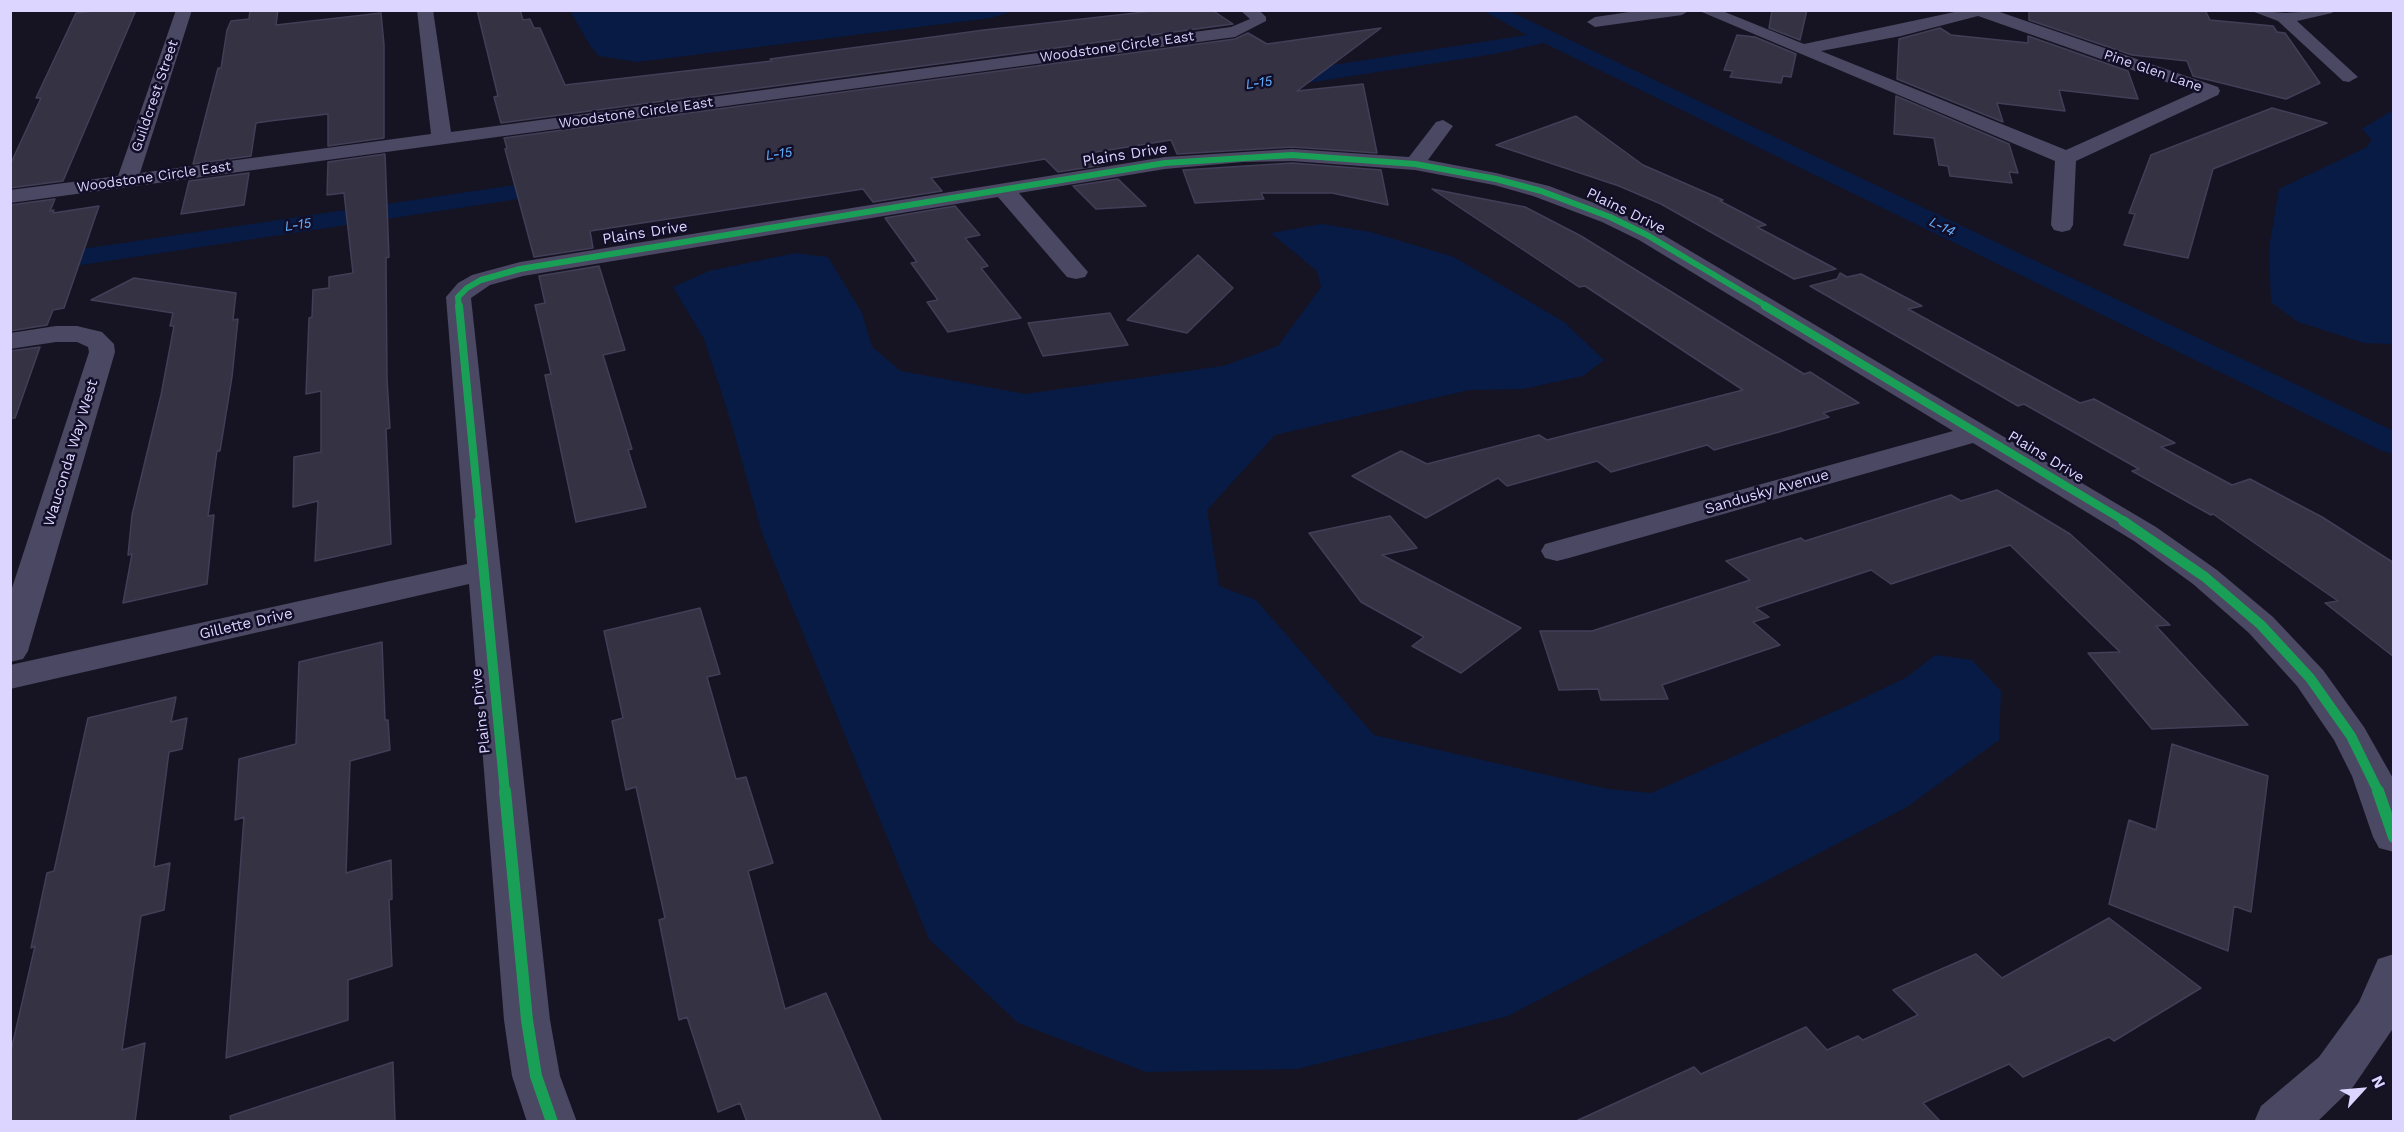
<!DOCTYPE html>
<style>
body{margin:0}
#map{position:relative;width:2404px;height:1132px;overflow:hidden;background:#161422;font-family:"Work Sans",sans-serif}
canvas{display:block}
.frame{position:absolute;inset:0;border:12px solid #dbd5ff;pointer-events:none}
.north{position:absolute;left:2332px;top:1060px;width:60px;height:60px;-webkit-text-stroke:4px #130e28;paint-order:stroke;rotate:64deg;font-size:16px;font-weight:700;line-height:24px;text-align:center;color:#dbd5ff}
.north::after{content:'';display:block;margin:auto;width:21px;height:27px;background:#dbd5ff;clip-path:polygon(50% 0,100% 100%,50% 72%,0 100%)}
</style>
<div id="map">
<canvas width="2404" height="1132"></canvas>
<div class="frame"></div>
<div class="north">N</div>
</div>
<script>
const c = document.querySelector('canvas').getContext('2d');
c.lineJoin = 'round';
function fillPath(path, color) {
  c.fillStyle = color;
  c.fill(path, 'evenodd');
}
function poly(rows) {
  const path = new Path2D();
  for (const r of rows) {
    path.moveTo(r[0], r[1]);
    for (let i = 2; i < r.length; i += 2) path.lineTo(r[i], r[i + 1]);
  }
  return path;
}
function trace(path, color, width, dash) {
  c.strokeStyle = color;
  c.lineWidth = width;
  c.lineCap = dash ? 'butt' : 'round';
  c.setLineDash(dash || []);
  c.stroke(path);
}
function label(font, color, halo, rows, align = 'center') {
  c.font = font + ' "Work Sans",sans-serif';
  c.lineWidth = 5;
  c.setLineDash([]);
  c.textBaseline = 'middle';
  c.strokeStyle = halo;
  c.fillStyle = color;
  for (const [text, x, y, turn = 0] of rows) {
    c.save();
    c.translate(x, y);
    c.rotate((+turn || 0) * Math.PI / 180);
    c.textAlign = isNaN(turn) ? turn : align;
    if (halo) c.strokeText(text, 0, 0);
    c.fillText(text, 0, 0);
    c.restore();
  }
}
const water = poly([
 [570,11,1013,11,991,18,637,62,599,56,591,47],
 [2393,110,2393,344,2364,343,2298,322,2271,302,2269,248,2279,189,2367,147,2372,140,2362,129],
 [1322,224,1371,232,1454,257,1564,322,1604,360,1583,376,1523,389,1469,390,1275,435,1207,510,1219,586,1256,600,1374,735,1608,789,1651,793,1851,704,1907,677,1935,655,1972,660,2001,691,1999,740,1907,807,1508,1016,1297,1069,1146,1072,1018,1023,929,939,763,536,731,422,704,339,673,287,709,271,795,253,828,257,862,313,872,347,901,371,1025,394,1223,366,1278,346,1321,287,1317,271,1271,233]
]);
const canal = poly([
 [1482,10,1507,10,2394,431,2394,454,2382,451,1544,43,1494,54,1268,89,1260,87,1257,82,1260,77,1268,75,1527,35,1482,10],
 [569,177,578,180,582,185,578,190,28,273,18,271,14,265,18,259,28,257,569,177]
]);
const building = poly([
 [105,10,136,10,63,181,10,188,10,165,41,98,36,98,76,13,105,10],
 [250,10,278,10,276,25,381,13,384,45,384,138,328,146,328,114,270,121,256,123,251,156,193,164,218,68,221,68,227,30,231,21,249,19,250,10],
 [477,10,520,10,523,20,530,19,534,28,540,28,565,85,772,61,770,59,984,30,1162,10,1212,10,1233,24,501,123,494,97,498,96,477,10],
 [1772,10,1807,10,1800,40,1769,28,1772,10],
 [2029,10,2205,10,2210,20,2273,26,2277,32,2285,33,2320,83,2286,99,2193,76,2187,61,2132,55,2029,20,2029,10],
 [1381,28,1297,91,1363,84,1377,153,1292,147,1177,154,1171,140,1090,153,1103,165,1058,172,1045,159,931,178,942,191,873,202,863,189,590,231,593,248,534,257,505,149,507,148,504,138,1235,39,1248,33,1267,44,1381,28],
 [1940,28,1951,35,2028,43,2028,36,2128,71,2138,99,2059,90,2065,111,1997,103,2003,122,1897,79,1899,39,1940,28],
 [1737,35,1755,37,1796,54,1791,77,1783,76,1781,83,1730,77,1733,71,1724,70,1737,35],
 [1896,96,2009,144,2018,173,2009,172,2012,183,1950,176,1948,166,1939,165,1934,138,1894,134,1896,96],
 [2272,108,2327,123,2213,169,2188,258,2124,245,2135,214,2129,213,2151,155,2272,108],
 [1576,116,1643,165,1723,200,1720,201,1766,225,1757,227,1836,269,1794,279,1661,204,1619,186,1496,145,1576,116],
 [385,154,389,257,386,258,387,379,390,428,386,429,391,544,315,561,318,501,293,507,294,457,321,452,321,391,306,394,309,318,312,317,313,290,329,288,329,277,353,273,344,193,327,195,328,162,385,154],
 [1292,163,1381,170,1388,205,1332,193,1261,193,1264,199,1195,203,1183,170,1292,163],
 [249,173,244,205,181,214,189,181,249,173],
 [1118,179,1146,206,1096,209,1073,186,1118,179],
 [1432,189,1525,207,1581,236,1804,374,1810,372,1859,403,1823,413,1829,417,1779,432,1714,450,1707,445,1611,472,1597,461,1507,486,1498,478,1426,518,1352,476,1401,451,1427,464,1539,435,1547,440,1743,390,1585,286,1579,287,1432,189],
 [55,199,50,211,54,210,53,213,99,206,64,308,53,310,47,325,10,331,10,205,55,199],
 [955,206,980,235,965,238,988,266,981,268,1021,318,948,332,927,302,938,300,911,263,917,262,885,218,955,206],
 [1198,255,1233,288,1187,333,1127,320,1198,255],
 [599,266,625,350,603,355,632,449,628,450,646,507,576,522,545,375,551,374,535,305,545,303,539,276,599,266],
 [1840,273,1847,277,1861,274,1922,306,1908,309,2080,403,2094,399,2175,443,2161,447,2232,485,2250,479,2322,517,2394,563,2394,657,2325,603,2338,601,2213,514,2211,515,2132,471,2139,469,2024,404,2018,406,1810,286,1837,279,1840,273],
 [134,278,236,293,233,320,238,319,232,377,220,451,217,451,208,516,214,515,207,584,123,603,132,554,128,555,132,515,161,395,174,326,170,326,173,313,91,300,134,278],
 [1110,313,1128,345,1043,356,1028,323,1110,313],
 [40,347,15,418,10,418,10,351,40,347],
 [1997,490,2070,534,2170,625,2156,626,2248,725,2152,729,2088,653,2120,652,2010,545,1891,584,1871,570,1756,608,1769,617,1753,622,1780,645,1662,685,1668,699,1601,700,1598,689,1559,690,1540,631,1592,631,1750,580,1726,561,1801,538,1805,541,1951,495,1961,501,1997,490],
 [1390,516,1417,548,1382,555,1521,628,1461,673,1412,646,1424,637,1361,602,1309,533,1390,516],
 [700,608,720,674,707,677,736,779,746,777,773,863,748,871,785,1009,826,993,882,1122,747,1122,740,1103,718,1112,687,1017,679,1020,659,920,665,918,636,787,626,790,612,721,623,718,604,631,700,608],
 [382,642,385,720,388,720,390,750,350,761,346,873,391,860,392,899,389,900,392,966,348,980,348,1020,226,1058,244,817,235,820,239,759,296,744,299,662,382,642],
 [176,697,171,722,187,718,182,749,169,752,154,867,170,863,164,910,141,916,122,1050,145,1043,135,1122,10,1122,10,1055,35,946,31,948,47,873,54,871,88,718,176,697],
 [2172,744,2268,776,2251,912,2234,906,2228,951,2109,904,2129,820,2156,830,2172,744],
 [2109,918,2201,988,2114,1041,2109,1037,2023,1077,2009,1064,1923,1103,1941,1122,1574,1122,1694,1067,1701,1074,1806,1027,1827,1050,1858,1036,1863,1040,1918,1015,1893,990,1976,954,2002,978,2109,918],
 [393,1062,395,1122,231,1122,230,1116,393,1062]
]);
const minor = poly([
 [176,10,192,10,140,173,431,134,417,10,433,10,451,132,1231,27,1250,19,1240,10,1259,10,1266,17,1266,21,1235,37,10,203,10,190,118,176,176,10],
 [1643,10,1690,10,1682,15,1595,27,1587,22,1595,17,1643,10],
 [1697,10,1720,10,1804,44,1964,10,1994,10,2218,87,2220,91,2218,95,2076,161,2073,225,2070,230,2062,232,2054,230,2051,225,2055,161,1697,10],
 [1978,16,2195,92,2066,150,1821,51,1901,36,1978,16],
 [2249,10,2285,13,2334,10,2332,13,2297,21,2358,77,2349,82,2343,81,2278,21,2249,10],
 [1443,120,1453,126,1428,160,1496,173,1549,186,1618,212,1655,230,2156,527,2217,570,2273,617,2323,670,2364,727,2394,780,2394,852,2379,848,2373,837,2352,776,2334,740,2297,686,2249,633,2193,584,2134,541,1973,443,1569,558,1557,561,1545,558,1541,551,1545,544,1953,431,1639,240,1602,222,1533,196,1494,185,1415,170,1292,161,1243,162,1165,169,1019,193,1088,272,1085,277,1076,279,1067,277,998,197,523,276,490,285,471,298,550,1020,560,1076,577,1122,527,1122,512,1076,504,1020,469,584,10,689,10,665,467,564,446,297,458,283,472,275,520,262,1165,157,1292,149,1409,157,1436,122,1443,120],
 [56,326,77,326,102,332,114,344,115,352,28,651,23,659,10,662,10,594,89,352,88,347,77,342,56,342,10,349,10,333,56,326],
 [2394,954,2394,1027,2353,1087,2317,1122,2254,1122,2261,1106,2319,1057,2359,1002,2378,959,2394,954]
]);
const cyclewayFar3 = poly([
 [459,307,458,297,467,288,481,280,520,269,1165,163,1292,155,1415,164,1496,179,1541,191,1610,217,1647,235,1768,307]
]);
const cyclewayFar2 = poly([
 [459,306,480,522],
 [1765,306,2126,522]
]);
const cyclewayFar1 = poly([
 [479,521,505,793],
 [2123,521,2205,577,2261,625,2310,678,2351,736,2379,793]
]);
const cycleway = poly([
 [505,791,527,1020,536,1076,552,1122],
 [2378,791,2394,837]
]);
const farStreetnames = [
 ["Woodstone Circle East",1117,47,-8],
 ["Pine Glen Lane",2153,71,19],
 ["Guildcrest Street",155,96,-71],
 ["Woodstone Circle East",636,113,-8],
 ["Woodstone Circle East",154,177,-8]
];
const farWaternames = [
 ["L-15",1259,83,-8],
 ["L-15",779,154,-8],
 ["L-15",298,225,-8],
 ["L-14",1942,227,26]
];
const streetNames = [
 ["Plains Drive",1125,155,-9],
 ["Plains Drive",1626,211,26],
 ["Plains Drive",645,233,-9],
 ["Wauconda Way West",71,453,-73],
 ["Plains Drive",2046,457,31],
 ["Sandusky Avenue",1767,492,-16],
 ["Gillette Drive",246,624,-13],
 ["Plains Drive",481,711,-96]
];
fillPath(water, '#071b45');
fillPath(canal, '#071b45');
fillPath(building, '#353244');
trace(building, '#433e57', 1.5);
fillPath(minor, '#4a4863');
trace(cyclewayFar3, '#1a9f57', 6);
trace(cyclewayFar2, '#1a9f57', 8);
trace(cyclewayFar1, '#1a9f57', 10);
trace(cycleway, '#1a9f57', 12);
label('14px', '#dbd5ff', '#130e28', farStreetnames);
label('italic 14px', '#63b1ff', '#130e28', farWaternames);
label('15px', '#dbd5ff', '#130e28', streetNames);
</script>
